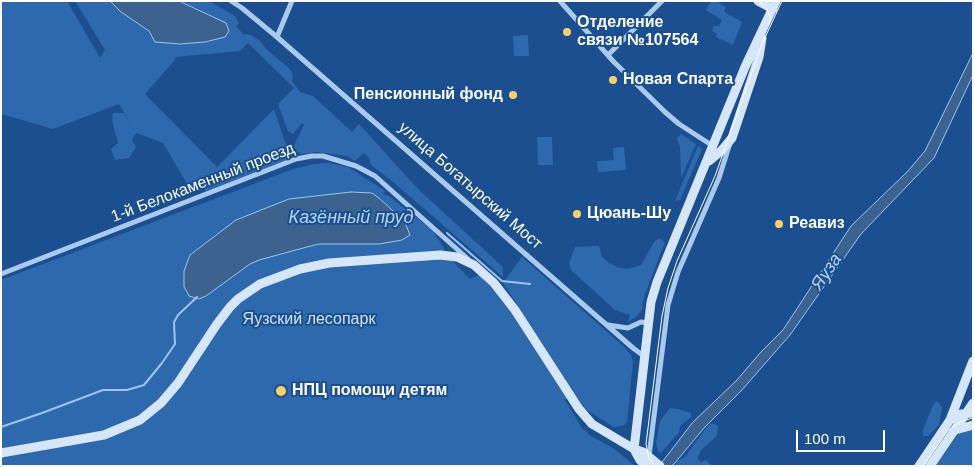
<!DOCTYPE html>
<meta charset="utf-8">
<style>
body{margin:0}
#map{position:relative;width:974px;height:467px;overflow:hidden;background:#1b4f8f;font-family:Helvetica,sans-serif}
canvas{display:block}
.frame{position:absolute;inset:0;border:2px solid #fff;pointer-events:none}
.scale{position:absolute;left:796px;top:430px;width:89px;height:22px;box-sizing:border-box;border:2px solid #fff;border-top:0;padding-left:6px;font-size:15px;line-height:18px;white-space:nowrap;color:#fff;-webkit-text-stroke:4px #1b4f8f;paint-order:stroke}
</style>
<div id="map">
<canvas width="974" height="467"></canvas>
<div class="frame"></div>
<div class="scale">100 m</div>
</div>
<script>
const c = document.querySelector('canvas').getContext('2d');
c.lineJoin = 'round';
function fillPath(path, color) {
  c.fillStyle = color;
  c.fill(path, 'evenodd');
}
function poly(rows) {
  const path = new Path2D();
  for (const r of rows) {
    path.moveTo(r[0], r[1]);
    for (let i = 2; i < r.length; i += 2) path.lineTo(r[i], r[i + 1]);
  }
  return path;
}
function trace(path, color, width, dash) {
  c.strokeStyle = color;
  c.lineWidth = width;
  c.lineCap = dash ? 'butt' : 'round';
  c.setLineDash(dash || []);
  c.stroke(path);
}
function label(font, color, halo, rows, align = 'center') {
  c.font = font + ' Helvetica,sans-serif';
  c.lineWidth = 4;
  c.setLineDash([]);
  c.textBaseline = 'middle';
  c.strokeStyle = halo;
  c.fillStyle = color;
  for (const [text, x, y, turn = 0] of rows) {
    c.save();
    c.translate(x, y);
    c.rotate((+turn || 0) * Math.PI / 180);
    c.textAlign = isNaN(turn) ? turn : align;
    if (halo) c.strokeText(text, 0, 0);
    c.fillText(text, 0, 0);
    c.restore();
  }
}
const green = poly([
 [1,1,67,1,100,58,105,50,75,1,110,1,121,12,149,31,155,42,225,37,228,32,226,23,179,1,209,1,235,16,239,23,236,26,243,34,251,35,260,41,267,50,289,68,293,75,292,81,300,92,313,96,352,132,359,124,418,189,503,267,503,277,392,181,371,165,369,158,364,153,355,161,347,156,317,152,303,154,296,152,294,145,304,125,302,123,293,134,288,131,278,104,294,88,248,43,240,51,176,57,174,61,145,94,217,167,274,109,288,151,287,153,290,157,287,160,206,191,199,185,189,187,163,143,136,133,119,104,53,129,1,114],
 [711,1,716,1,726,7,724,11,726,13,742,22,733,45,716,37,717,34,712,31,714,26,719,26,722,20,706,10],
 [528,35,529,56,514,56,513,36],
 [113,113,124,113,136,133,132,140,136,147,129,158,115,160,111,149,118,143,112,120],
 [681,134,696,144,681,178,680,147,677,138],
 [537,137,552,137,553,165,538,165],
 [698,146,702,149,680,200,675,201],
 [624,147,626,170,598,172,597,161,614,160,613,148],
 [329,163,348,167,385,191,383,194,389,196,434,232,449,257,470,279,479,275,492,285,514,314,568,398,565,400,582,428,591,436,613,448,635,466,1,466,1,280,293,169,314,164],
 [659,238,665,242,644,297,642,310,637,316,628,322,630,315,615,310,571,270,569,263,575,247,599,246,602,257,609,263,617,267,628,269,641,265,654,242],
 [522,257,623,346,631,355,633,362,627,422,625,425,614,427,585,409,503,283],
 [937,401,942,407,939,425,928,436,923,436,923,430,933,405],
 [670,408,678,409,691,413,691,417,680,426,679,432,661,453,658,452,656,443,660,421],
 [712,423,718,426,717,436,702,449,698,456,698,460,701,462,706,460,712,466,677,466,676,462,685,457,706,428],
 [973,428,973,466,935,466,959,433]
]);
const water = poly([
 [110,1,179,1,226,23,229,31,225,37,205,42,180,44,155,42,149,31,121,12,110,1],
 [973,53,973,75,934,158,861,234,790,335,741,391,704,428,674,464,671,466,659,466,693,422,737,380,760,353,783,330,851,226,907,172,925,151,973,53],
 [351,192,372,193,380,199,402,219,406,225,410,235,402,240,379,244,319,244,307,247,259,260,250,264,206,296,199,299,189,296,187,292,184,287,184,271,190,255,236,220,289,199,351,192]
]);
const stream = poly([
 [447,233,502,281,530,284],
 [1,427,42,413,103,390,127,390,144,385,162,363,175,344,174,322,178,315,197,297]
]);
const street = poly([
 [231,1,242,8,277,37,633,348,645,357],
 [560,1,613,61,665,112,679,124,713,146],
 [277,37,292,1],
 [608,55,662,1],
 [1,274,296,159,312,156,323,156,356,166,375,176,468,259],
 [608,325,628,328,641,322,649,323],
 [649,456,668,305,678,272,719,178,730,143]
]);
const secondary = poly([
 [758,1,773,9],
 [709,161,722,150,732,138,759,57,762,38],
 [950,420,973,361],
 [955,430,973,425],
 [634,449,651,302,657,282,745,67,776,1],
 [634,449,640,460,647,466],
 [1,453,104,435,140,420,161,403,178,383,217,324,230,307,238,299,260,284,300,269,329,263,440,255,457,257,474,265,494,283,515,310,579,409,592,424,634,449,643,452,660,466],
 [919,466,950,420,961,414,973,413],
 [930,466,973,403]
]);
const tram = poly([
 [759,1,767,10,770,17,769,24],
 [656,466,649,459,646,444,662,316,668,288,677,261,715,176,762,44,782,1],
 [923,466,947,431,960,422,973,418]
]);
const markers = [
 [567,32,5,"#ffd166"],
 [613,80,5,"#ffd166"],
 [513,95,5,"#ffd166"],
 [577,214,5,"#ffd166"],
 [779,224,5,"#ffd166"],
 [281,391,6,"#ffd166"]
];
const poiNames = [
 ["Отделение",577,23],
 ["связи №107564",577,41],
 ["Новая Спарта",623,80],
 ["Пенсионный фонд",503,95,"right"],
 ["Цюань-Шу",587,214],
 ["Реавиз",789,224],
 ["НПЦ помощи детям",292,391]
];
const streetNames = [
 ["1-й Белокаменный проезд",203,183,-21],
 ["улица Богатырский Мост",470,186,41]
];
const parkNames = [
 ["Яузский лесопарк",309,320]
];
const waterNames = [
 ["Казённый пруд",351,218],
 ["Яуза",827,272,-56]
];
fillPath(green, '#2e69ad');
fillPath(water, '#3c6290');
trace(water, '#9cc4f0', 1);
trace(stream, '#9cc4f0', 2);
trace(street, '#a9c9ee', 5);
trace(secondary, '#d6e6fa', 9);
trace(tram, '#fff', 1);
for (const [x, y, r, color] of markers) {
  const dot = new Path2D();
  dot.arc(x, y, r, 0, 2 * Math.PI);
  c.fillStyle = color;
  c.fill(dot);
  trace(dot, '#1b4f8f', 2);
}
label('bold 16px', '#fff', '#1b4f8f', poiNames, 'left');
label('16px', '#fff', '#1b4f8f', streetNames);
label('16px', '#cfe3fa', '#1b4f8f', parkNames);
label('italic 18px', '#b5d3f5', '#1b4f8f', waterNames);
</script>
